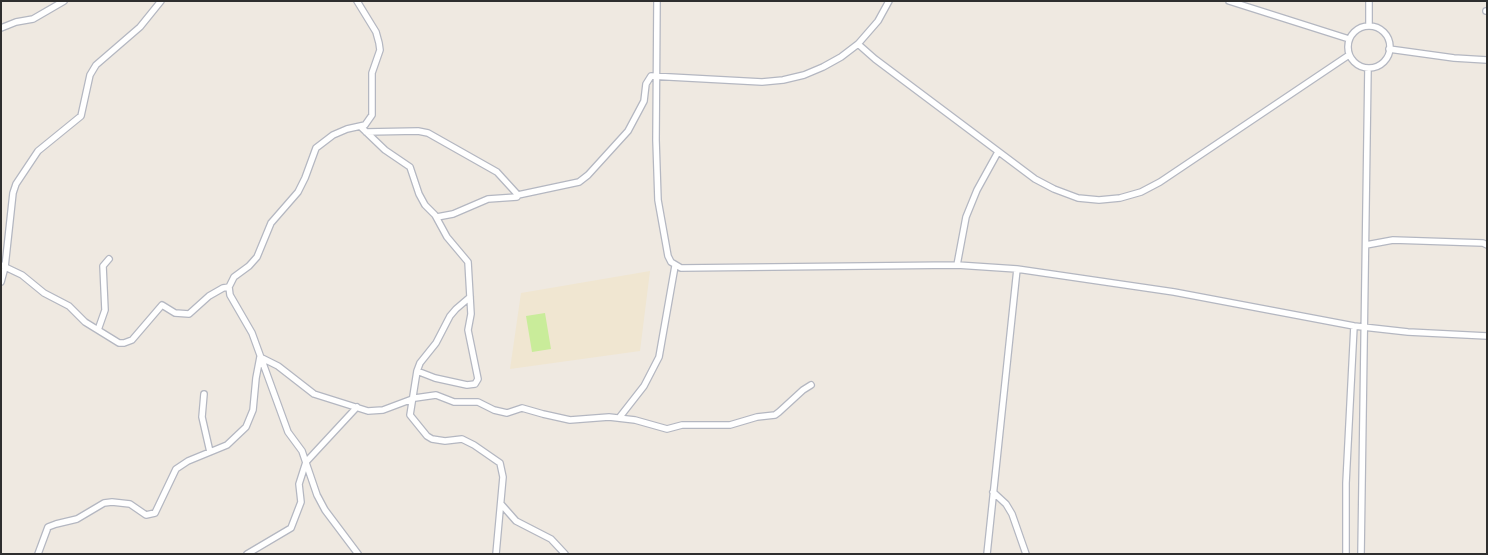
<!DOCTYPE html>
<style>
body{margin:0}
#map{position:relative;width:1488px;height:555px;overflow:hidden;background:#efe9e1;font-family:"Exo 2",sans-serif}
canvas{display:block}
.frame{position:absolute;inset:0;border:2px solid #2e2e2e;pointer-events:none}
</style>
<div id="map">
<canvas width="1488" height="555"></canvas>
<div class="frame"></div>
</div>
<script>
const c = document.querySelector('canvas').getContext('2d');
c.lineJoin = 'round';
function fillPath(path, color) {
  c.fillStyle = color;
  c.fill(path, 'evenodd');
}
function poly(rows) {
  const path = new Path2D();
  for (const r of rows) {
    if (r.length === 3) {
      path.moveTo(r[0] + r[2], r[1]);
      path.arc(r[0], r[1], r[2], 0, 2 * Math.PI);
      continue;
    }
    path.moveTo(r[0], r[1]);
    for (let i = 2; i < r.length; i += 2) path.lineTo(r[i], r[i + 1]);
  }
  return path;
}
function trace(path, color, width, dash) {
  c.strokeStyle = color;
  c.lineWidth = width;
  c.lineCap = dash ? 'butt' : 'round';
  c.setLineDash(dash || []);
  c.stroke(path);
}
const education = poly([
 [650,271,640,351,510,369,521,293]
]);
const pitch = poly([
 [545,313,551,349,532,352,526,316]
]);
const minor = poly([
 [357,1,376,32,379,43,380,50,372,73,372,115,365,125,347,129,333,135,316,148,305,178,298,192,271,223,257,257,249,266,234,277,229,287,230,295,252,333,288,432,302,451,317,495,325,510,358,554],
 [657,1,656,140,658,200,668,256,671,262,681,268,957,265,1017,269,1174,292,1354,326,1408,332,1487,336],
 [1229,1,1349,39],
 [1369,1,1369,26],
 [1486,11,1487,11],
 [1369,47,21],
 [1,28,16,22,33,19,64,1],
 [858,44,875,59,1035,179,1054,189,1078,198,1099,200,1120,198,1141,192,1160,182,1349,55],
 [1389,49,1454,58,1487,60],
 [361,127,385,150,410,167,419,194,425,205,435,215,447,237,468,262,471,314,468,330,478,379,475,384,467,385,435,378,417,371],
 [366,132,418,131,428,133,497,172,518,195],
 [437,217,453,214,488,199,517,197,518,195,579,182,588,175,628,131,644,101,646,84,651,76,762,82,783,80,804,75,823,67,841,57,858,44,878,21,889,1],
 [1366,245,1393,240,1483,243,1487,245],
 [1,265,22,275,44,293,69,306,85,322,119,343,124,343,132,340,162,305,175,313,189,314,209,296,223,288,229,287],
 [957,265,966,217,977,190,998,152],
 [1,282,5,267,13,193,16,184,38,151,81,116,90,75,96,65,140,27,161,1],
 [470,297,456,309,450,316,436,343,420,363,417,371,410,415,427,436,432,439,445,441,462,439,474,445,500,463,503,477,496,554],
 [98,330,105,310,103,266,109,259],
 [260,357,278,366,314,394,368,411,383,410,415,398,436,395,454,402,478,402,494,410,507,413,522,408,543,414,570,420,609,417,635,420,667,429,682,425,730,425,757,417,775,415,779,412,803,390,811,385],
 [204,394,202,417,210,452],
 [619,418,644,386,659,357,675,266],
 [993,492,1006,504,1012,514,1026,554],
 [501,504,516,521,551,539,565,554],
 [38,554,48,527,56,524,77,519,104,503,112,502,130,504,146,515,155,513,176,469,188,461,227,445,246,427,253,410,256,378,260,357],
 [247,554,291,528,301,502,299,484,306,462,357,407],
 [987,554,1017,269],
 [1346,554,1346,483,1354,326],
 [1361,554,1368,68]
]);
fillPath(education, '#f0e6d1');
fillPath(pitch, '#c9ec9a');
trace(minor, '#b4b7c1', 8);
trace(minor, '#fff', 5.5);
</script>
